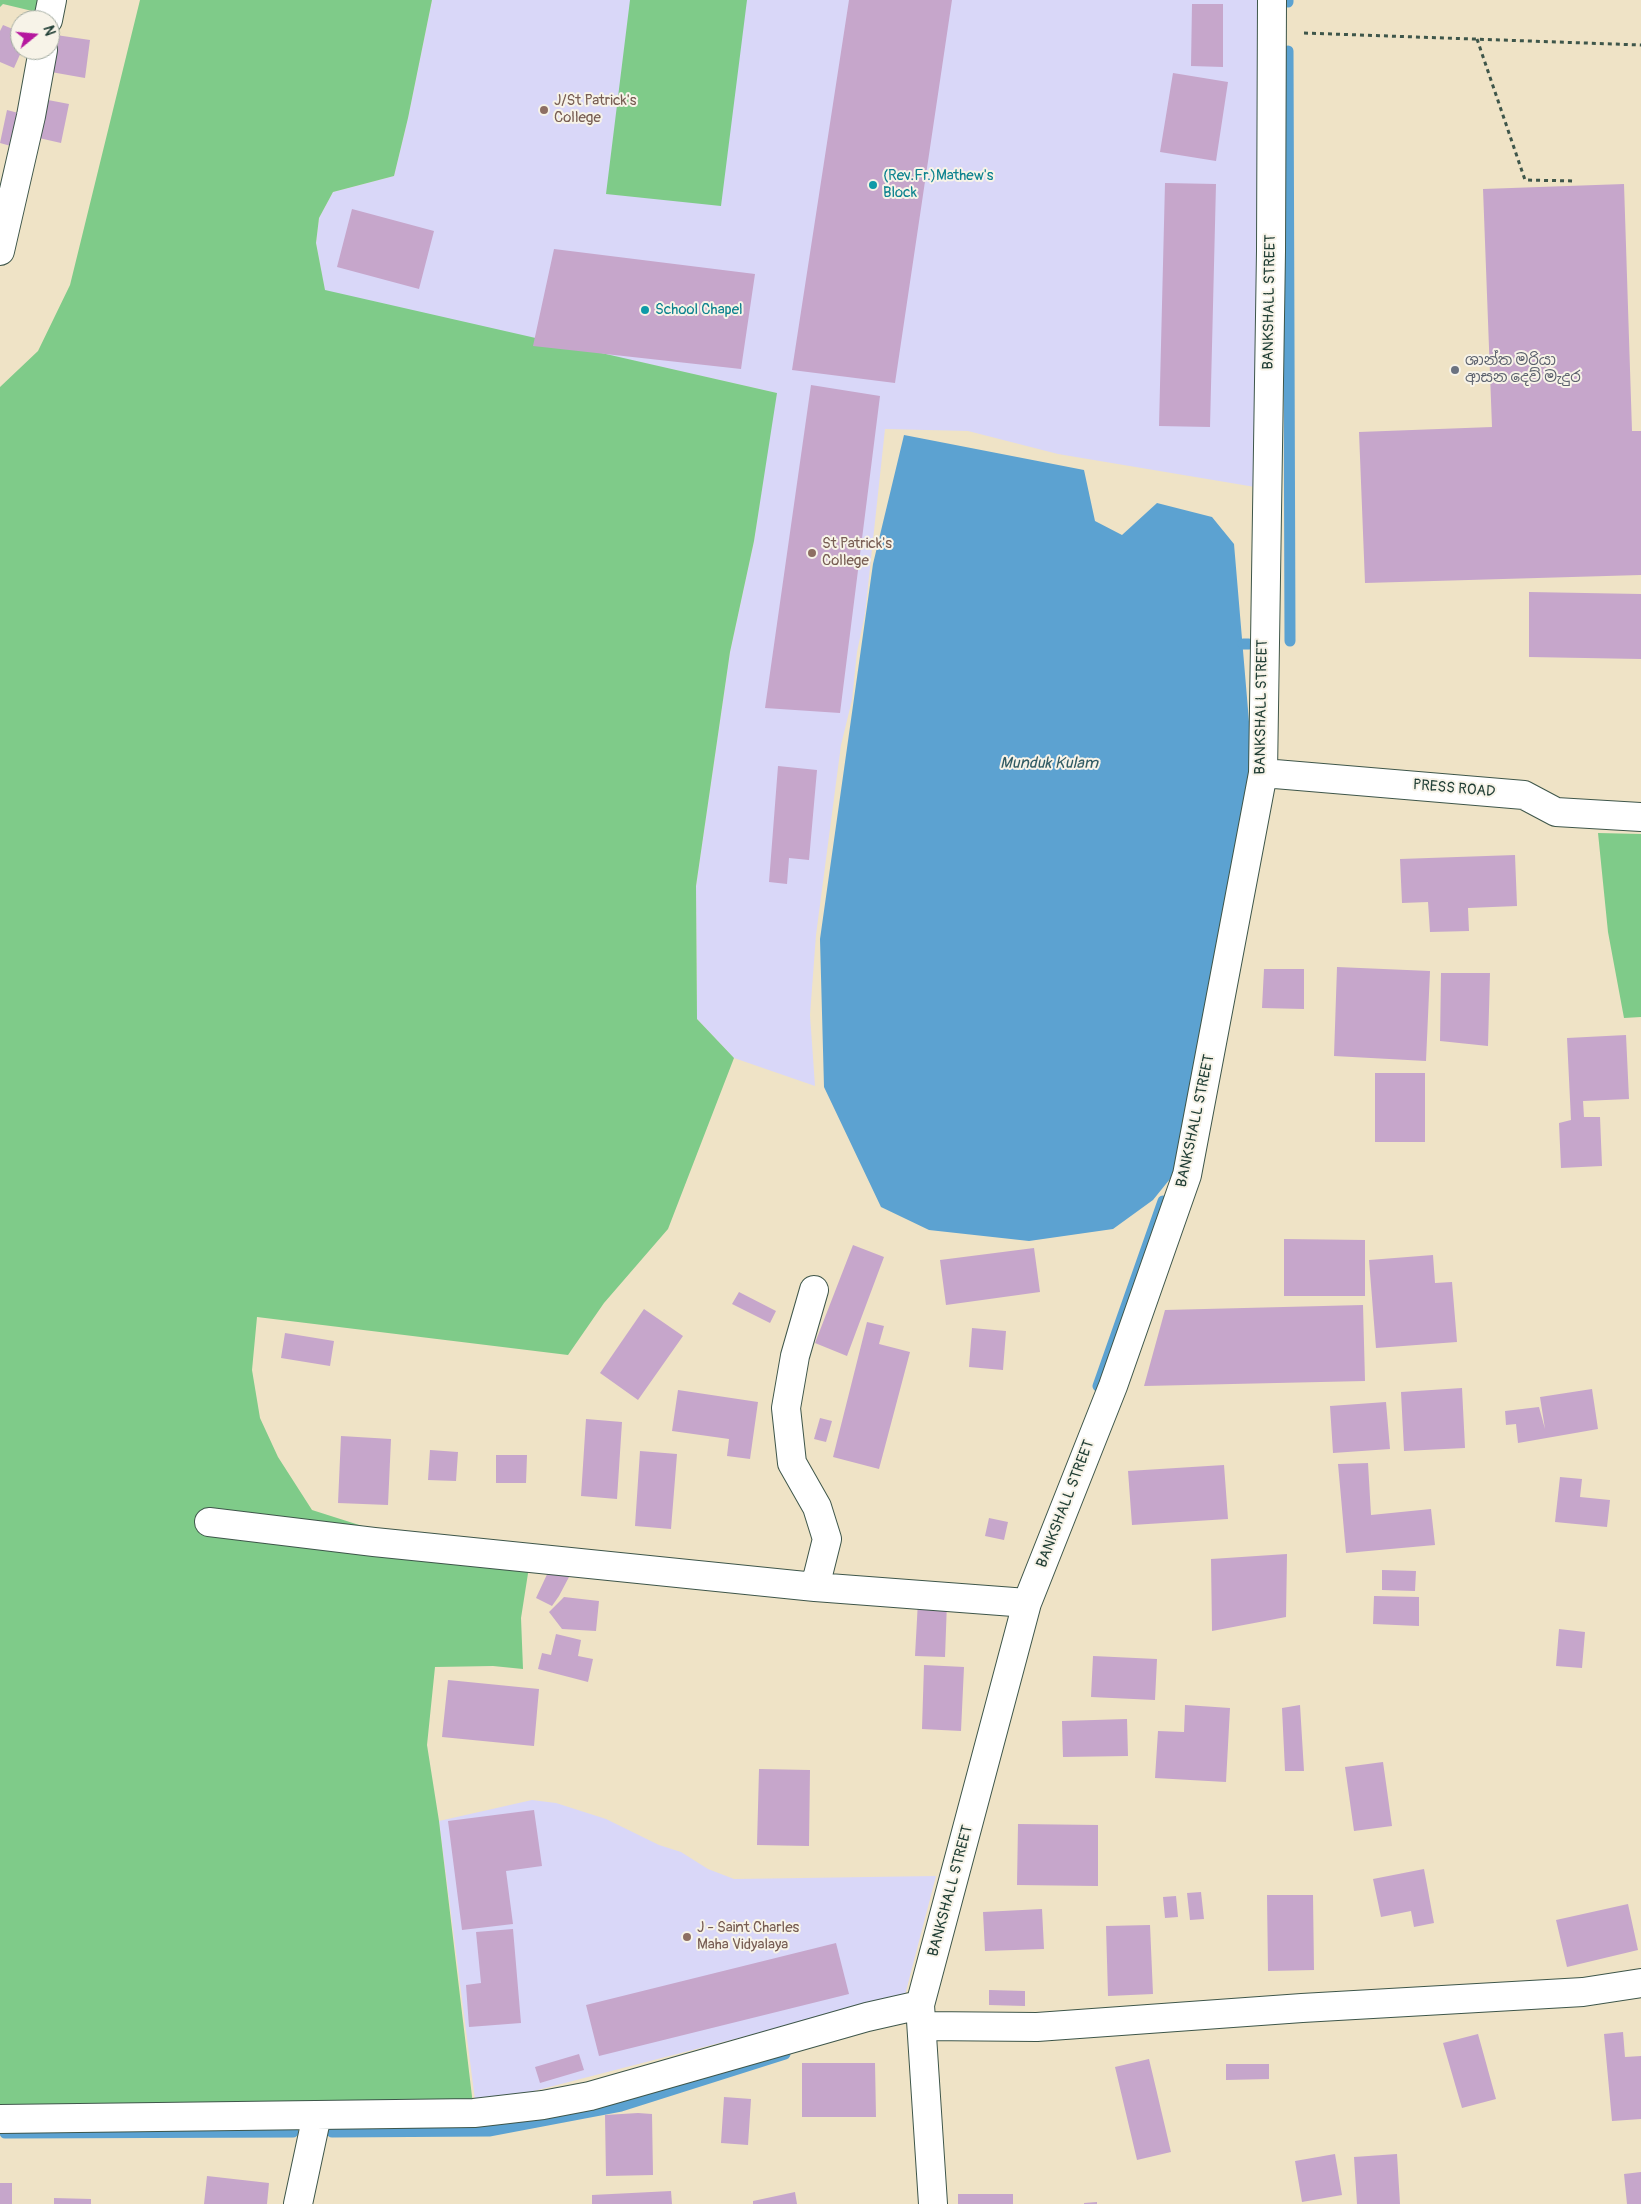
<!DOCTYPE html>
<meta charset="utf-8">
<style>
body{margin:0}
#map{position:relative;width:1641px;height:2204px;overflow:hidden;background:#efe3c6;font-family:Pangolin,sans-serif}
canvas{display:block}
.north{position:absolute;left:10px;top:10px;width:50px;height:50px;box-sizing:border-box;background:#f7f3e8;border:1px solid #a1aaa0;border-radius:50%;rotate:73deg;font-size:14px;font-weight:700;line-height:20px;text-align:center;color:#1f3d34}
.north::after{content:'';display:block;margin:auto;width:18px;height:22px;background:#b5179e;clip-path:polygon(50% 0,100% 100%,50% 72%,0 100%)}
</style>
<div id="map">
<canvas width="1641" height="2204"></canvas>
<div class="north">N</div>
</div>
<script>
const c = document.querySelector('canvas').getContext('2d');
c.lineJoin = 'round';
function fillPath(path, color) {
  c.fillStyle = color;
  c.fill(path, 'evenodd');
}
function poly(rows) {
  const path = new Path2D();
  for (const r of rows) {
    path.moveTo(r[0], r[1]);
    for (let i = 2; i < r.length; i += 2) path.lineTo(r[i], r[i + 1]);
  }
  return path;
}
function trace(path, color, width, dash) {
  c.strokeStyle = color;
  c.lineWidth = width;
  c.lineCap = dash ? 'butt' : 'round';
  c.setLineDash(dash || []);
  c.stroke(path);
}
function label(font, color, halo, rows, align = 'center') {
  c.font = font + ' Pangolin,"Noto Sans Sinhala",sans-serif';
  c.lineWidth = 4;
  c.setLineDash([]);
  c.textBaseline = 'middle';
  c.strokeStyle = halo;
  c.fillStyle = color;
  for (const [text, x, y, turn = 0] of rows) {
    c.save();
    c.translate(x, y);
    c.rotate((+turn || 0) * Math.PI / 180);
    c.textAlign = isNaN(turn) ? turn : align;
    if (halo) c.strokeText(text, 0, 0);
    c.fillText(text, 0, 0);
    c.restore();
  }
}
const built = poly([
 [432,0,1272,0,1267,489,1058,454,968,431,885,429,865,614,857,652,852,700,841,745,816,935,810,1015,815,1086,734,1058,697,1019,696,886,730,652,754,541,776,393,325,291,316,243,319,218,333,192,394,176,408,118],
 [532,1800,556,1803,606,1819,659,1845,681,1852,708,1869,734,1879,936,1876,905,1995,503,2099,475,2100,439,1821]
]);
const green = poly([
 [0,0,52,0,49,15,3,4,0,7],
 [140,0,432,0,408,118,394,176,333,192,319,218,316,243,325,290,777,393,754,541,730,652,696,886,697,1019,734,1058,668,1229,604,1303,568,1355,257,1317,252,1370,260,1418,278,1457,312,1510,378,1531,529,1567,521,1618,523,1669,493,1666,435,1667,427,1745,439,1821,474,2113,0,2119,0,387,38,351,70,285],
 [630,0,747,0,721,206,606,194],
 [1598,833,1641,834,1641,1017,1624,1018,1608,932]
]);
const water = poly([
 [904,435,1084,470,1095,521,1122,535,1157,503,1212,517,1234,544,1253,769,1174,1174,1153,1200,1113,1229,1029,1241,929,1230,881,1207,824,1087,820,939,873,564]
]);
const stream = poly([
 [1288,0,1288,2],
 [1288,51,1290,641],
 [1243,644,1249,644],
 [1098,1386,1163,1201],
 [332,2132,489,2131,621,2106,785,2054],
 [5,2133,293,2132]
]);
const building = poly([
 [849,0,952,0,895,383,792,370],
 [1192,4,1223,4,1223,67,1191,66],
 [3,25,20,32,20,50,22,50,14,68,0,62,0,31],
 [56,35,90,40,85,78,51,72],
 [1173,73,1228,82,1216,161,1160,152],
 [48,100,69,104,61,143,39,138],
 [7,110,26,115,18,148,0,143],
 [1165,183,1216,184,1210,427,1159,426],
 [1624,184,1632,431,1641,431,1641,575,1365,583,1359,432,1492,427,1483,189],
 [352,209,434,231,419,289,337,267],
 [554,249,755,274,741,369,533,346],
 [811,385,880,396,840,713,765,708],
 [1529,592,1641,594,1641,659,1529,657],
 [778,766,817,770,809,860,789,858,787,884,769,882],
 [1515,855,1517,906,1468,908,1469,931,1430,932,1428,902,1402,903,1400,859],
 [1337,967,1430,971,1426,1061,1334,1056],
 [1264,969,1304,969,1304,1009,1262,1008],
 [1441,973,1490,973,1488,1046,1440,1041],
 [1626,1035,1629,1099,1583,1101,1584,1117,1600,1117,1602,1166,1561,1168,1559,1123,1571,1120,1567,1038],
 [1375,1073,1425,1073,1425,1142,1375,1142],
 [1284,1239,1365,1240,1365,1296,1284,1296],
 [853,1245,884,1257,847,1356,815,1343],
 [1034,1248,1040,1292,946,1305,940,1260],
 [1433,1255,1435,1283,1452,1282,1457,1342,1376,1348,1369,1260],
 [739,1292,776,1311,770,1323,732,1304],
 [1363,1305,1365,1381,1144,1386,1165,1310],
 [644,1309,683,1336,638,1400,600,1373],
 [867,1322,884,1326,879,1344,910,1352,879,1469,833,1457],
 [972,1328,1006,1331,1003,1370,969,1367],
 [285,1333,334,1341,330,1366,281,1358],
 [1462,1388,1465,1448,1404,1451,1401,1392],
 [1592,1389,1598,1429,1518,1443,1516,1424,1506,1425,1505,1411,1539,1407,1545,1429,1540,1397],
 [678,1390,758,1402,750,1459,727,1456,729,1439,672,1431],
 [1386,1402,1390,1449,1333,1453,1330,1406],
 [820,1418,832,1421,826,1442,814,1439],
 [586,1419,622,1422,617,1499,581,1496],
 [341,1436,391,1439,388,1505,338,1503],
 [430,1450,458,1452,456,1481,428,1480],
 [640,1451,677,1454,671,1529,635,1526],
 [496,1455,527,1455,526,1483,496,1483],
 [1368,1463,1371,1515,1431,1509,1435,1545,1346,1553,1338,1464],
 [1224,1465,1228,1519,1132,1525,1128,1471],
 [1560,1477,1582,1479,1580,1497,1610,1500,1607,1527,1555,1522],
 [989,1518,1008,1522,1004,1540,985,1536],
 [1287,1554,1286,1617,1212,1631,1211,1559],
 [550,1568,569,1577,559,1596,552,1606,536,1598],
 [1382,1570,1416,1571,1415,1591,1382,1590],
 [1374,1596,1419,1597,1419,1626,1373,1624],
 [564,1597,599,1601,596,1631,562,1629,549,1612],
 [918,1601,947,1602,945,1657,915,1656],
 [1559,1629,1585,1632,1582,1668,1556,1666],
 [556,1634,581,1640,578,1656,593,1659,588,1682,538,1669,542,1653,551,1655],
 [1093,1656,1157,1659,1155,1700,1091,1697],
 [924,1665,964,1667,961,1731,922,1729],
 [448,1680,539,1689,534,1746,442,1737],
 [1185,1705,1230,1708,1226,1782,1155,1778,1158,1731,1184,1732],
 [1300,1705,1304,1771,1285,1771,1282,1708],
 [1127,1719,1128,1756,1063,1757,1062,1721],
 [1383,1762,1392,1826,1354,1831,1345,1767],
 [759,1769,810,1770,809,1846,757,1845],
 [534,1810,542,1866,506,1871,513,1924,462,1930,448,1821],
 [1018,1824,1098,1825,1098,1886,1017,1885],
 [1424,1869,1434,1923,1414,1927,1411,1911,1381,1917,1373,1879],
 [1201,1892,1204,1919,1190,1920,1187,1893],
 [1267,1895,1313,1895,1314,1970,1268,1971],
 [1176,1896,1178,1917,1165,1918,1163,1897],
 [1628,1904,1638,1950,1567,1967,1556,1920],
 [1042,1909,1044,1949,985,1951,983,1912],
 [1150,1925,1153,1994,1108,1996,1106,1926],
 [513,1929,521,2023,469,2027,466,1985,481,1983,476,1932],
 [836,1943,849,1994,599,2056,586,2005],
 [989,1990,1025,1991,1025,2006,989,2005],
 [1623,2032,1625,2057,1641,2056,1641,2119,1612,2121,1604,2034],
 [1478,2034,1496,2099,1462,2108,1443,2043],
 [579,2054,584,2070,540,2083,535,2067],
 [1149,2059,1171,2152,1137,2160,1115,2067],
 [802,2063,875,2063,876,2117,802,2117],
 [1226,2064,1269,2064,1269,2079,1226,2080],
 [724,2097,751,2099,748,2145,721,2143],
 [638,2113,652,2114,653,2175,606,2176,605,2115],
 [1335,2154,1342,2195,1302,2202,1295,2161],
 [1397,2154,1400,2204,1357,2204,1354,2157],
 [1641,2172,1641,2204,1627,2204,1624,2174],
 [207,2176,269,2183,267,2204,204,2204],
 [0,2183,12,2183,12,2204,0,2204],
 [671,2191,672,2204,592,2204,592,2195],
 [795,2192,797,2204,753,2204,753,2201],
 [958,2194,1013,2194,1013,2204,958,2204],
 [54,2198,91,2199,91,2204,54,2204],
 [1097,2202,1097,2204,1084,2204,1084,2203]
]);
const path = poly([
 [1304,33,1641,45],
 [1477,39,1525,180,1575,181]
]);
const street = poly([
 [48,20,52,0],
 [0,251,31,116,43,50],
 [1263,773,1524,795,1556,812,1641,817],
 [814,1290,795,1356,786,1408,792,1463,817,1507,827,1539,815,1587],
 [209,1522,374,1542,815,1587,1027,1603],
 [923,2026,1037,2027,1302,2008,1583,1992,1641,1983],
 [0,2119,474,2113,543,2105,590,2096,867,2017,920,2005],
 [298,2204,317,2115],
 [933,2204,920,2005,1027,1603,1113,1386,1187,1175,1263,773,1271,251,1272,0]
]);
const markers = [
 [544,110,5,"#8d6e63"],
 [873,185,5,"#0f9aa8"],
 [645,310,5,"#0f9aa8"],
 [1455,370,5,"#6b7280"],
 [812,553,5,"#8d6e63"],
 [687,1937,5,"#8d6e63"]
];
const educationNames = [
 ["J/St Patrick's",554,101],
 ["College",554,118],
 ["St Patrick's",822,544],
 ["College",822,561],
 ["J - Saint Charles",697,1928],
 ["Maha Vidyalaya",697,1945]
];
const cultureNames = [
 ["(Rev.Fr.)Mathew's",883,176],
 ["Block",883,193],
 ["School Chapel",655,310]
];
const streetNames = [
 ["BANKSHALL STREET",1270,302,-89],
 ["BANKSHALL STREET",1262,707,-89],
 ["PRESS ROAD",1454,789,5],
 ["BANKSHALL STREET",1196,1121,-78],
 ["BANKSHALL STREET",1066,1504,-69],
 ["BANKSHALL STREET",951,1891,-75]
];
const worshipNames = [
 ["ශාන්ත මරියා",1465,361],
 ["ආසන දෙව් මැදුර",1465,378]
];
const waterNames = [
 ["Munduk Kulam",1049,764]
];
fillPath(built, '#d9d7f8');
fillPath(green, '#7fcb89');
fillPath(water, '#5ca2d1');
trace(stream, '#5ca2d1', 11);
fillPath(building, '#c6a6cb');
trace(street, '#3e564a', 30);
trace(path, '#3e564a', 3, [4, 4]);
trace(street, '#fff', 28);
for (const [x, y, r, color] of markers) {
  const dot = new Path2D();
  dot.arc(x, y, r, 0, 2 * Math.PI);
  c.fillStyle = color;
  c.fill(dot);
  trace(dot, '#f7f3e8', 2);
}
label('15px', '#785e54', '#f7f3e8', educationNames, 'left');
label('15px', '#0d838f', '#f7f3e8', cultureNames, 'left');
label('15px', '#1f3d34', '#f7f3e8', streetNames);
label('15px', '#5b616d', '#f7f3e8', worshipNames, 'left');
label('italic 16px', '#315b63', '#f7f3e8', waterNames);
</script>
